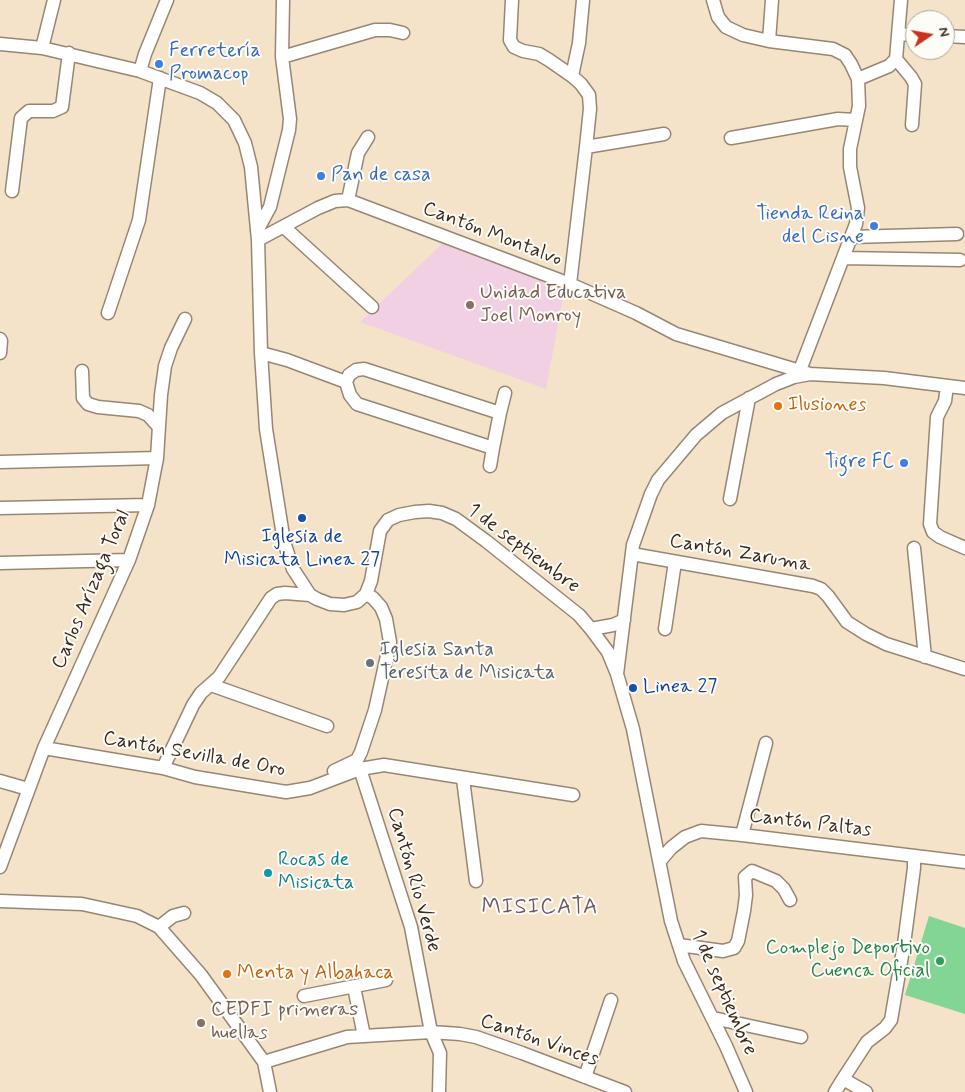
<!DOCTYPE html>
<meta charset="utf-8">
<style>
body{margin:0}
#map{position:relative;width:965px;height:1092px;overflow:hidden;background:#f4e3c9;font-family:Mynerve,sans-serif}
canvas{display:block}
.north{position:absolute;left:905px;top:10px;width:50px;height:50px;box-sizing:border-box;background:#fdfcf7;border:1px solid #afa8a0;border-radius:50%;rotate:78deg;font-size:14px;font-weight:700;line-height:20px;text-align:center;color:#3b2a1e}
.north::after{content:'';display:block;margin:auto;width:18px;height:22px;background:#c8321e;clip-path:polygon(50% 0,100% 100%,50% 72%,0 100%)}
</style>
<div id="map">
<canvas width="965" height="1092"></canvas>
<div class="north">N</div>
</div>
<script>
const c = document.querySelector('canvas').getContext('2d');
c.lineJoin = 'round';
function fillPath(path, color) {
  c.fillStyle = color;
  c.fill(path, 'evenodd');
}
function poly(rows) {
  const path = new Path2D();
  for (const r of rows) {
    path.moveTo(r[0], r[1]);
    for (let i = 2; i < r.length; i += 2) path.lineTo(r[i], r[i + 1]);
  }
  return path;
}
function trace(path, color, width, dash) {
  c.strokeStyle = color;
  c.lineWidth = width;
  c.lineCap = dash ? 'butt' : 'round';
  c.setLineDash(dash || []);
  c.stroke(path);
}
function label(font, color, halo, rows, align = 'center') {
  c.font = font + ' Mynerve,sans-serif';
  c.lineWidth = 4;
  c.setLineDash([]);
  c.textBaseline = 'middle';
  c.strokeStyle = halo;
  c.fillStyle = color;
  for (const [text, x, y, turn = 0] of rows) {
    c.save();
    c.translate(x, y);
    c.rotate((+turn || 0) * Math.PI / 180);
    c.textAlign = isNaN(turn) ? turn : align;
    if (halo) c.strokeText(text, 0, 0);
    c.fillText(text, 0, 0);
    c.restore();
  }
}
const built = poly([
 [445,241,565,287,546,389,360,322]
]);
const green = poly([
 [929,916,965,928,965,1014,905,995]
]);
const minor = poly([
 [512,0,510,40,514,47,523,51,539,54,549,60,572,76,581,84,589,95,590,109,586,147,570,284],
 [713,0,718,17,726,27,743,35,769,41],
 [772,0,769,41,833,49,845,55,851,64,858,79,859,106,850,149,850,167,858,208,856,224,800,370],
 [899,34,915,35],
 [945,36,965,37],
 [0,44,42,48,140,71,200,93,217,103,234,120,245,143,251,167,258,240,261,353,266,429,284,542,293,569,310,595,317,599,330,604,344,605,357,602,366,594,371,581,380,531,388,520,399,515,415,512,429,511,442,513,456,519,486,541,579,615,591,629,608,652,617,674,633,729,671,921,684,961,726,1046,746,1092],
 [42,48,54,0],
 [282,57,375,30,390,30,403,33],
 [896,59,911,77,915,84,912,125],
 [140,71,145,54,167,0],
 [572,76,579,43,583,0],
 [858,79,889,66,896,59,901,0],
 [731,138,838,119,856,120],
 [586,147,664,134],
 [12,191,21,118,29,111,53,111,62,107,69,53],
 [348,200,358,153,368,137],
 [284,227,372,307],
 [257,231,270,207,289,130,290,119,282,57,283,0],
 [851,237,957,234],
 [258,240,318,208,335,201,348,200,570,284,636,313,676,334,810,374],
 [843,258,960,260],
 [108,313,139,220,160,78],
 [0,339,1,341,0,353],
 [261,353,287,360,346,382],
 [364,369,500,413,493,448,357,404,350,395,346,382,349,375,356,370,364,369],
 [82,371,83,398,88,404,98,407,139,411,148,415,158,426],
 [947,386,945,401,937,417,930,524,933,532,940,537,965,548],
 [500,413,505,393],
 [0,462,157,458],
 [490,466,493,448],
 [730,499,749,398],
 [0,508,148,505],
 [914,548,925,657],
 [632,554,813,586,821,589,828,596,847,622,866,634,886,644,965,669],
 [0,563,129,560],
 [591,629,613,625,624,620],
 [665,629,675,562],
 [617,674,633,545,651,494,658,480,696,435,722,413,776,384,794,377,810,374,884,378,965,388],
 [211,685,327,726],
 [44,748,163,768,195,777,286,792,310,788,360,769,384,765,573,795],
 [163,768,193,705,201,693,219,677,271,598,277,594,285,593,310,595],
 [360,769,411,927,431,1032,440,1053,439,1092],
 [334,771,357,760,361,752,375,710,390,642,386,619,381,607,373,598,366,594],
 [463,779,476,881],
 [0,781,28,789],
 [742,835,766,743],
 [660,861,671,848,685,837,701,831,742,835,965,862],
 [0,867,44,748,129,560,148,505,157,458,161,395,165,366,171,348,185,319],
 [0,901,82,904,137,916,159,927,201,975,264,1062,270,1092],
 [159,927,173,916,184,913],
 [679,945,723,951,734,948,738,941,744,911,746,895,745,877,752,871,776,881,784,889,790,900],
 [354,987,364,1036],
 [304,996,386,980],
 [713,1018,801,1037],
 [264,1062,347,1037,431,1032,460,1034,476,1037,522,1053,625,1092],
 [585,1077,611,1000],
 [843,1079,867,1042,885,1028,891,1020,904,944,914,868,914,856],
 [835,1092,843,1079,866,1092]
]);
const markers = [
 [159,64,5,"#3f7fe0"],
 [321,176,5,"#3f7fe0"],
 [874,226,5,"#3f7fe0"],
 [470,305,5,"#8d6e63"],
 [778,406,5,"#e8710a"],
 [904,463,5,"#3f7fe0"],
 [302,518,5,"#1a4fb4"],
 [370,663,5,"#6b7280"],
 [633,688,5,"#1a4fb4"],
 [268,873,5,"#0f9aa8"],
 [940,961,5,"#2e9e5b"],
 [227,974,5,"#e8710a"],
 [201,1023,5,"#8d6e63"]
];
const shopNames = [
 ["Ferretería",169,52],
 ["Promacop",169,75],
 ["Pan de casa",331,176],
 ["Tienda Reina",864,215,"right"],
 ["del Cisne",864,238,"right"],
 ["Tigre FC",894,463,"right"]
];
const streetNames = [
 ["Cantón Montalvo",492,235,21],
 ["1 de septiembre",523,549,37],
 ["Cantón Zaruma",740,554,10],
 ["Carlos Arízaga Toral",92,590,-67],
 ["Cantón Sevilla de Oro",194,755,10],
 ["Cantón Paltas",810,824,7],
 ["Cantón Río Verde",413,880,74],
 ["1 de septiembre",723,993,66],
 ["Cantón Vinces",539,1041,19]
];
const educationNames = [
 ["Unidad Educativa",480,294],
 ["Joel Monroy",480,317],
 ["CEDFI primeras",211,1011],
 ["huellas",211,1034]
];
const foodNames = [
 ["Ilusiones",788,406],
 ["Menta y Albahaca",237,974]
];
const transitNames = [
 ["Iglesia de",302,538],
 ["Misicata Linea 27",302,561],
 ["Linea 27",643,688,"left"]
];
const worshipNames = [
 ["Iglesia Santa",380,651],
 ["Teresita de Misicata",380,674]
];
const cultureNames = [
 ["Rocas de",278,861],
 ["Misicata",278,884]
];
const leisureNames = [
 ["Complejo Deportivo",930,949],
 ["Cuenca Oficial",930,972]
];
const quarterNames = [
 ["MISICATA",540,908]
];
fillPath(built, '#f1d0e3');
fillPath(green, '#83d596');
trace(minor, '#988674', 15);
trace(minor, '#fff', 12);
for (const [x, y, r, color] of markers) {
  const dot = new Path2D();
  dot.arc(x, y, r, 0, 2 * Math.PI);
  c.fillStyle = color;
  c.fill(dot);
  trace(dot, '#fdfcf7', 2);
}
label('20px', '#366cbe', '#fdfcf7', shopNames, 'left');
label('20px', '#3b2a1e', '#fdfcf7', streetNames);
label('20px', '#785e54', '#fdfcf7', educationNames, 'left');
label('20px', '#c56008', '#fdfcf7', foodNames, 'left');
label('20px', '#164399', '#fdfcf7', transitNames);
label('20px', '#5b616d', '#fdfcf7', worshipNames, 'left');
label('20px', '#0d838f', '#fdfcf7', cultureNames, 'left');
label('20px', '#27864d', '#fdfcf7', leisureNames, 'right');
c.letterSpacing = '1px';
label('22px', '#6d5966', '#fdfcf7', quarterNames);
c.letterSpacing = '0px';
</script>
